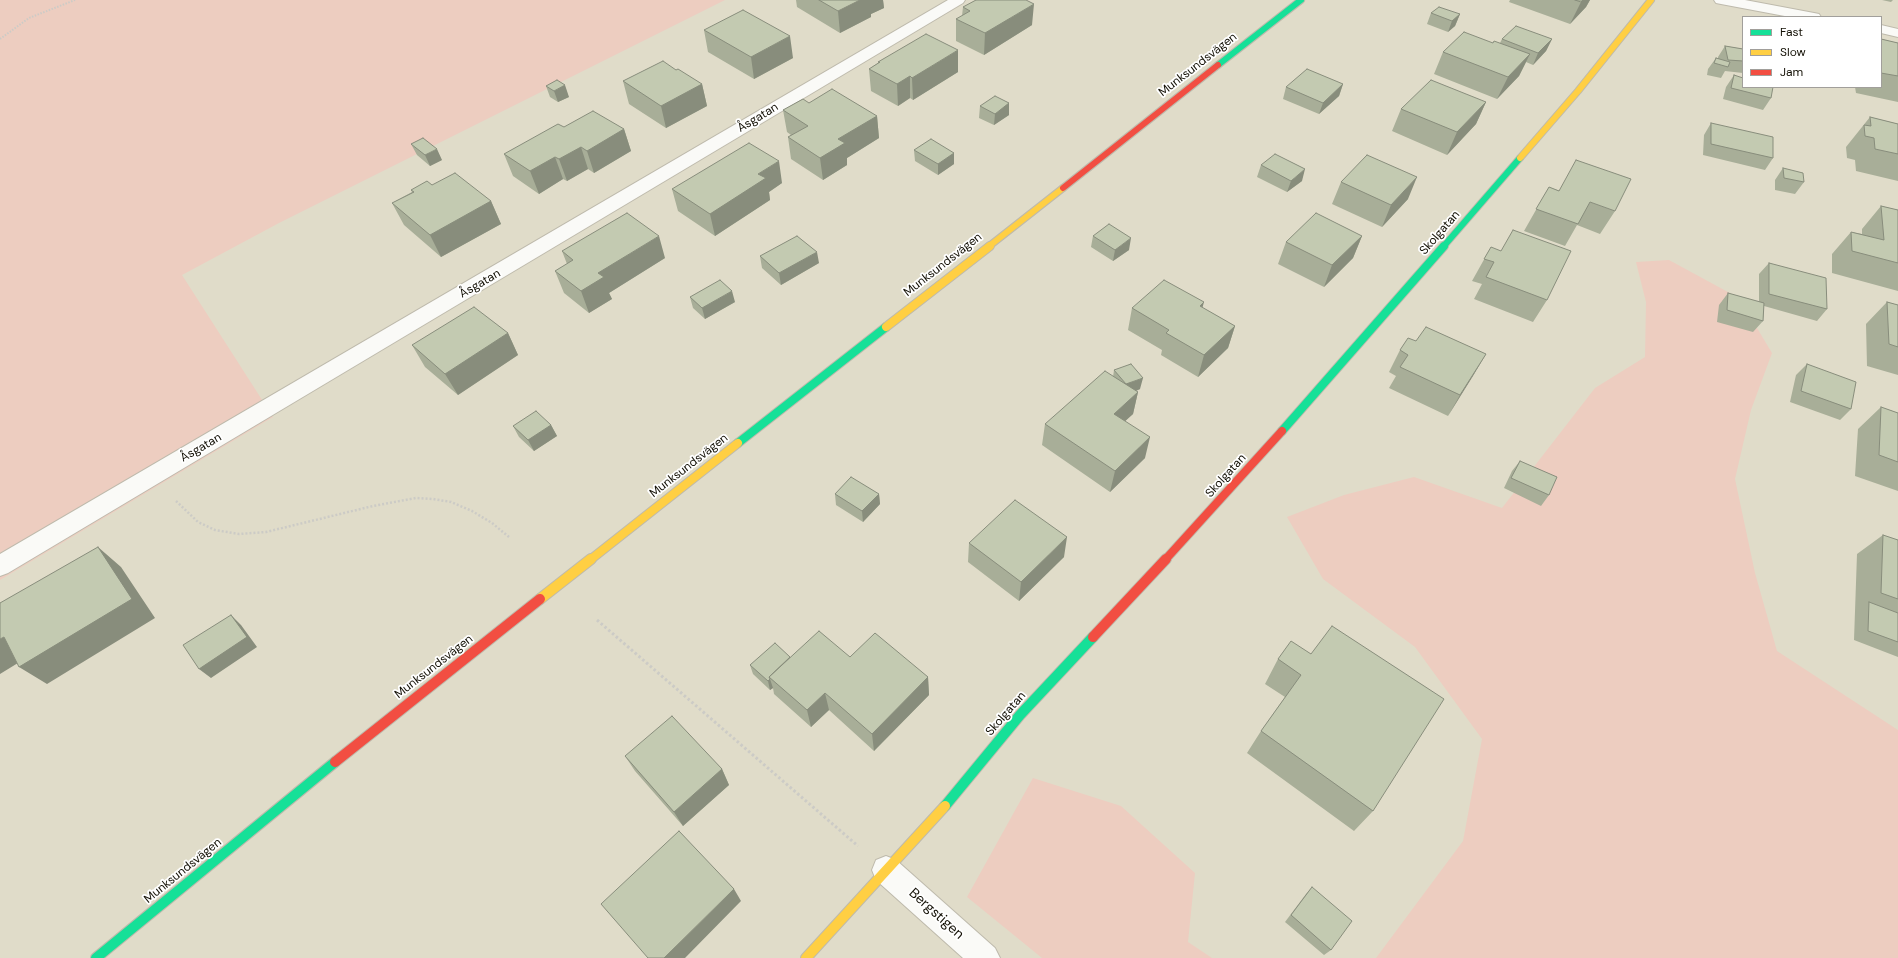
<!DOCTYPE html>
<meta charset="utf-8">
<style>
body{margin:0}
#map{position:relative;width:1898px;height:958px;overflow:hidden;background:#e0dcc9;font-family:"DM Sans",sans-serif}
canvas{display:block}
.legend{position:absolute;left:1742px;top:16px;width:140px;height:72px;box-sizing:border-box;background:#fff;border:1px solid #a19f9b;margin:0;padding:5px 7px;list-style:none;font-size:12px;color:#131005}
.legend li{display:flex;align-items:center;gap:8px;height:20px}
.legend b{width:20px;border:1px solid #a19f9b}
</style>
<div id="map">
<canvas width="1898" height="958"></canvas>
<ul class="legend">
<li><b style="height:5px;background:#16e098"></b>Fast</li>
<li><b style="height:5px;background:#ffcf43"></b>Slow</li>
<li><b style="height:5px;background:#f24e42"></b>Jam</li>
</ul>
</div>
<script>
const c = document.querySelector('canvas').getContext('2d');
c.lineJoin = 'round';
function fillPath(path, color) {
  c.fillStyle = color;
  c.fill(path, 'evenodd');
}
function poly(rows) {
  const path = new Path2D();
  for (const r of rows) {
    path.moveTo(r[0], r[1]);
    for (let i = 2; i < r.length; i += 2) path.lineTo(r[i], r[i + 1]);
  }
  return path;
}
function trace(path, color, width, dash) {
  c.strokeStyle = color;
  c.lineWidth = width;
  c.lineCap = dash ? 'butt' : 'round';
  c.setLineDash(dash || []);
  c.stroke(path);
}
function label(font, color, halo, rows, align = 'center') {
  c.font = font + ' "DM Sans",sans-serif';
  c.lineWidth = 3.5;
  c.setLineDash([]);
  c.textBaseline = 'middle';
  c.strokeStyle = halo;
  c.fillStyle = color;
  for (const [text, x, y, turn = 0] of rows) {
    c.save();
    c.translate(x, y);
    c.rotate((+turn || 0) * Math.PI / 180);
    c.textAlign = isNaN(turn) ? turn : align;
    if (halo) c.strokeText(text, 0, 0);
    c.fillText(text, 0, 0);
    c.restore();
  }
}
const green = poly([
 [0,0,725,0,279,223,182,275,273,417,0,580],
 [1669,260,1739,298,1772,353,1751,410,1735,479,1755,573,1777,651,1898,730,1898,958,1376,958,1463,841,1482,739,1415,647,1323,579,1287,517,1344,495,1414,477,1502,508,1595,388,1645,357,1646,302,1636,262],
 [1033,778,1121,806,1195,873,1188,942,1212,958,1042,958,967,897]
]);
const pathFar2 = poly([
 [0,39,29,18,75,0]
]);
const pathFar1 = poly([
 [176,501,198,522,215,530,239,534,266,532,373,506,416,498,433,499,451,502,472,511,492,523,509,537]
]);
const path = poly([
 [597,620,858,846]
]);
const street = poly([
 [948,0,965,0,963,3,8,573,0,576,0,554,948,0],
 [1714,0,1745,0,1814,13,1819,14,1821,17,1790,17,1721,4,1716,3,1714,0],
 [1881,25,1898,29,1898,37,1881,33,1881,25],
 [886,856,896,860,995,948,1000,958,963,958,876,880,872,870,876,860,886,856]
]);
const fastFar2 = poly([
 [1218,65,1301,0],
 [1443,247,1520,158]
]);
const fastFar1 = poly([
 [1282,431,1444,246],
 [738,443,886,327]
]);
const fast = poly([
 [945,806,1020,715,1093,637],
 [96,958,335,762]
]);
const slowFar2 = poly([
 [1520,158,1578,91,1651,0],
 [988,247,1063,188]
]);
const slowFar1 = poly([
 [886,327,990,246],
 [590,560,738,443]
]);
const slow = poly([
 [540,599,591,559],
 [806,958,945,806]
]);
const jamFar2 = poly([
 [1063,188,1218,65]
]);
const jamFar1 = poly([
 [1165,560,1282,431]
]);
const jam = poly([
 [1093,637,1166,559],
 [335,762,540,599]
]);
const wall = poly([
 [796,0,883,0,884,8,871,14,871,17,840,33,797,7],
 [1510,0,1590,0,1586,7,1570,24,1509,2],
 [1882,0,1893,0,1891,2],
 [963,7,1032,25,984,55,956,41,956,19,962,16],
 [1431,13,1460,14,1455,26,1448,32,1427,24],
 [704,30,793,58,754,79,708,52],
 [1502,39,1552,39,1546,51,1533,65,1526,62,1519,76,1497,99,1434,74,1443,52,1493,43,1500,43],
 [1881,39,1898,43,1898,102,1856,93,1855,87,1881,87],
 [1725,46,1743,49,1743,73,1725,71,1721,78,1707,75,1708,69,1716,58,1718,58,1718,57],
 [878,62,958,72,913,100,910,98,898,106,871,91,869,69,878,63],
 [676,70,702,84,707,106,666,128,629,104,623,81],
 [1734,75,1771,98,1763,110,1723,99,1726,87],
 [1343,84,1339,96,1319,114,1283,99,1286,87],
 [546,86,569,97,558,102,550,97],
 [1486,102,1476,124,1447,155,1392,131,1401,109],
 [809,103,877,116,879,138,847,158,847,165,823,180,791,159,788,137,791,135,787,132,783,110],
 [1009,103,1009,115,994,125,979,118,980,106],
 [1870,117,1898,124,1898,181,1856,171,1855,160,1847,158,1846,147],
 [1711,123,1773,158,1765,170,1703,155,1704,135],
 [564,127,624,129,631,151,594,173,588,169,567,181,563,179,539,194,513,176,504,154],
 [411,144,442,160,430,166,417,155],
 [914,150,954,153,954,164,938,175,915,161],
 [1261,165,1302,181,1287,192,1257,177],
 [1783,168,1804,182,1795,194,1775,190,1775,180],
 [1341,182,1408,199,1382,227,1332,204],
 [782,183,769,192,770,200,715,236,678,211,672,189],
 [432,185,491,201,501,224,441,257,404,225,392,203,412,192,411,190],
 [1549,187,1615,211,1600,234,1577,225,1565,246,1524,231],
 [1881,206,1898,210,1898,291,1832,273,1832,254,1851,232,1862,234,1862,229],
 [1093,236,1129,250,1113,261,1091,247],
 [1362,236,1353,258,1324,287,1278,264,1286,242],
 [1491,247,1547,300,1533,322,1474,299,1482,284,1472,281],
 [562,251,665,258,609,293,612,299,589,313,564,293,555,271,567,264],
 [760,256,819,263,781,285,762,268],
 [1769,263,1827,309,1817,321,1764,306,1763,321,1753,332,1717,322,1719,305,1728,293,1759,302,1759,274],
 [690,297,735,302,705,319,693,308],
 [1887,302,1898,305,1898,375,1867,366,1866,324],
 [1132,308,1203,308,1235,326,1228,348,1198,377,1161,355,1162,350,1128,330],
 [508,333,518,355,458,395,425,367,412,345],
 [1416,341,1486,354,1448,416,1389,388,1396,376,1389,372,1400,350],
 [1807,364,1851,409,1840,420,1790,402,1796,375],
 [1114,370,1140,389,1136,391,1138,392,1133,414,1125,421,1145,458,1110,492,1042,445,1045,424,1113,377],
 [1881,407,1898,413,1898,491,1855,476,1858,429],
 [551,425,557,436,534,451,519,437,513,426],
 [1520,461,1549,495,1541,506,1504,488,1512,471],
 [835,494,879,494,880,504,863,522,836,505],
 [1883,535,1898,540,1898,657,1854,640,1857,554],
 [969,543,1064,557,1019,601,968,562],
 [1311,654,1373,811,1354,831,1247,753,1261,731,1285,697,1265,684,1278,659],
 [790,657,850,657,928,677,929,695,874,751,829,710,811,727,774,694,773,688,770,690,753,674,750,665],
 [625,756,722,769,729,785,683,826,635,771],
 [1312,887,1331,950,1324,955,1285,922,1306,894]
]);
const shadedWall = poly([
 [860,0,883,0,884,8,871,14,871,17,840,33,838,11],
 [1583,0,1590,0,1586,7,1570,24,1581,2],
 [1034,4,1032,25,984,55,985,33],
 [1460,14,1455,26,1448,32,1452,21],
 [790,36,793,58,754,79,751,57],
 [1552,39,1546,51,1533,65,1538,53],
 [958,50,958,72,913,100,912,78],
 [1530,54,1519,76,1497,99,1508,77],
 [910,76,910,98,898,106,897,84],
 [702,84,707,106,666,128,661,106],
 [1343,84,1339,96,1319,114,1323,103],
 [565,85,569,97,558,102,554,91],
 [1486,102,1476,124,1447,155,1457,132],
 [1009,103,1009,115,994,125,995,114],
 [877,116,879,138,847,158,847,165,823,180,820,158,838,139],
 [624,129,631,151,594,173,587,151],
 [581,147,588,169,567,181,559,159],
 [437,149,442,160,430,166,425,155],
 [954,153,954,164,938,175,938,164],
 [555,157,563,179,539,194,530,171],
 [779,161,782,183,769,192,770,200,715,236,710,214,758,174],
 [1305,169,1302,181,1287,192,1291,181],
 [1417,177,1408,199,1382,227,1391,205],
 [491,201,501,224,441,257,430,235],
 [659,236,665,258,609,293,612,299,589,313,581,291,598,273],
 [1362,236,1353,258,1324,287,1332,265],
 [1131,238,1129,250,1113,261,1115,250],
 [817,252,819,263,781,285,779,273],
 [732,291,735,302,705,319,702,308],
 [1204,302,1198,324,1200,306],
 [1235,326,1228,348,1198,377,1204,355],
 [508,333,518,355,458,395,445,374],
 [1486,354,1473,376,1448,416,1460,395],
 [1143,378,1140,389,1124,396,1126,384],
 [1138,392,1133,414,1110,435,1114,414],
 [551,425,557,436,534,451,528,440],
 [1150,437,1145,458,1110,492,1115,471],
 [879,494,880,504,863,522,862,511],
 [1067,537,1064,557,1019,601,1021,582],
 [98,547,121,567,155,618,47,684,19,667],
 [231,615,241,625,257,647,211,678,199,669],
 [4,637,31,655,0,674,0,639],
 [928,677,929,695,874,751,872,734],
 [770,679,773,688,770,690,768,681],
 [825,693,829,710,811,727,807,710],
 [722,769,729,785,683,826,674,812],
 [734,889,741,901,685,958,664,958]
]);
const building = poly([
 [819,0,860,0,838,11,819,0],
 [976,0,1026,0,1034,4,985,33,956,19,970,11,963,7,976,0],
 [1575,0,1583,0,1581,2,1575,0],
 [1439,7,1460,14,1452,21,1431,13,1439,7],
 [743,10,790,36,751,57,704,30,743,10],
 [1516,26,1552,39,1538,53,1502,39,1516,26],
 [1464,32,1493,43,1494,41,1530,54,1508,77,1443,52,1464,32],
 [926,34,958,50,912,78,910,76,897,84,869,69,880,62,878,62,926,34],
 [1881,39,1898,43,1898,76,1881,73,1881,39],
 [1725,46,1743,49,1743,61,1728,60,1725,46],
 [1716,58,1730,62,1728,67,1714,63,1716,58],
 [663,61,676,70,678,69,702,84,661,106,623,81,663,61],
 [1307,69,1343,84,1323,103,1286,87,1307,69],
 [1734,75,1743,78,1743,87,1773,87,1771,98,1731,88,1734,75],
 [557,80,565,85,554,91,546,86,557,80],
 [1431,80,1486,102,1457,132,1401,109,1431,80],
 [832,89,877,116,838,139,845,143,820,158,788,137,808,126,783,110,803,99,809,103,832,89],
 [995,96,1009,103,995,114,980,106,995,96],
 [593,111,624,129,587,151,581,147,559,159,555,157,530,171,504,154,558,124,564,127,593,111],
 [1870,117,1898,124,1898,154,1875,149,1874,138,1865,136,1864,125,1871,126,1870,117],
 [1711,123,1773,137,1773,158,1711,144,1711,123],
 [423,138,437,149,425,155,411,144,423,138],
 [931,139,954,153,938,164,914,150,931,139],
 [749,143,779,161,758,174,766,178,710,214,672,189,749,143],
 [1275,154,1305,169,1291,181,1261,165,1275,154],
 [1367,155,1417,177,1391,205,1341,182,1367,155],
 [1576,160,1631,179,1615,211,1590,202,1578,224,1536,209,1549,187,1559,191,1576,160],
 [1783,168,1803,173,1804,182,1784,178,1783,168],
 [455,173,491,201,430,235,392,203,414,192,411,190,427,181,432,185,455,173],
 [1881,206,1898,210,1898,263,1852,251,1851,232,1884,240,1881,206],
 [627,213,659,236,598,273,604,277,581,291,555,271,573,260,562,251,627,213],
 [1316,213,1362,236,1332,265,1286,242,1316,213],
 [1109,224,1131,238,1115,250,1093,236,1109,224],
 [1513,230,1571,251,1547,300,1486,277,1494,262,1484,259,1491,247,1501,251,1513,230],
 [797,236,817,252,779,273,760,256,797,236],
 [1769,263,1826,278,1827,309,1769,294,1769,263],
 [720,280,732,291,702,308,690,297,720,280],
 [1164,280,1204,302,1200,306,1235,326,1204,355,1166,333,1169,330,1132,308,1164,280],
 [1728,293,1764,303,1763,321,1727,310,1728,293],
 [1887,302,1898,305,1898,347,1889,344,1887,302],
 [474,307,508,333,445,374,412,345,474,307],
 [1426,327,1486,354,1460,395,1400,367,1408,355,1400,350,1408,338,1416,341,1426,327],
 [1131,364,1143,378,1126,384,1114,370,1131,364],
 [1807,364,1856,382,1851,409,1801,391,1807,364],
 [1105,371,1138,392,1114,414,1150,437,1115,471,1045,424,1105,371],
 [1881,407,1898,413,1898,462,1879,455,1881,407],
 [536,411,551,425,528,440,513,426,536,411],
 [1520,461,1557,477,1549,495,1511,478,1520,461],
 [851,477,879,494,862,511,835,494,851,477],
 [1015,500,1067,537,1021,582,969,543,1015,500],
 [1883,535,1898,540,1898,599,1881,593,1883,535],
 [98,547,132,599,19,667,4,637,0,639,0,603,98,547],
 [1869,602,1898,613,1898,642,1868,631,1869,602],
 [231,615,247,637,199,669,183,645,231,615],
 [1332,626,1444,699,1373,811,1261,731,1301,675,1278,659,1291,641,1311,654,1332,626],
 [819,631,850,657,875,633,928,677,872,734,825,693,807,710,769,677,819,631],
 [775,643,790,657,769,677,770,679,768,681,750,665,775,643],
 [672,716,722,769,674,812,625,756,672,716],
 [679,831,734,889,664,958,648,958,601,904,679,831],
 [1312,887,1352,921,1331,950,1291,915,1312,887]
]);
const streetNames = [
 ["Munksundsvägen",1198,65,-38],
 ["Åsgatan",758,118,-31],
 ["Skolgatan",1440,233,-49],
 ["Munksundsvägen",943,265,-38],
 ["Åsgatan",480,284,-30],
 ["Åsgatan",201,448,-30],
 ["Munksundsvägen",689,466,-38],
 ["Skolgatan",1226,476,-48],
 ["Munksundsvägen",434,667,-38],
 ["Skolgatan",1006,714,-49],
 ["Munksundsvägen",183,871,-39]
];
const nearStreetnames = [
 ["Bergstigen",936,914,42]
];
fillPath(green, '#edcdc0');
trace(street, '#bebaac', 2);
trace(fastFar2, '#bebaac', 8);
trace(fastFar1, '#bebaac', 10);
trace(fast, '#bebaac', 12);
trace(slowFar2, '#bebaac', 8);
trace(slowFar1, '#bebaac', 10);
trace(slow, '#bebaac', 12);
trace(jamFar2, '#bebaac', 8);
trace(jamFar1, '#bebaac', 10);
trace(jam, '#bebaac', 12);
trace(pathFar2, '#cccbc6', 2, [1.5, 1.5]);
trace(pathFar1, '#cccbc6', 2.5, [2, 2]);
trace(path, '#cccbc6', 3, [2.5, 2.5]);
fillPath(street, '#fafaf7');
trace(fastFar2, '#16e098', 6);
trace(fastFar1, '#16e098', 8);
trace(fast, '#16e098', 10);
trace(slowFar2, '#ffcf43', 6);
trace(slowFar1, '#ffcf43', 8);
trace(slow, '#ffcf43', 10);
trace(jamFar2, '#f24e42', 6);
trace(jamFar1, '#f24e42', 8);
trace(jam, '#f24e42', 10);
fillPath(wall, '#a8ae98');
fillPath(shadedWall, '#888d7c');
fillPath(building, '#c3cab1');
trace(building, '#888d7c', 1);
label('12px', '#131005', '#fff', streetNames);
label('14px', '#131005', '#fff', nearStreetnames);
</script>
